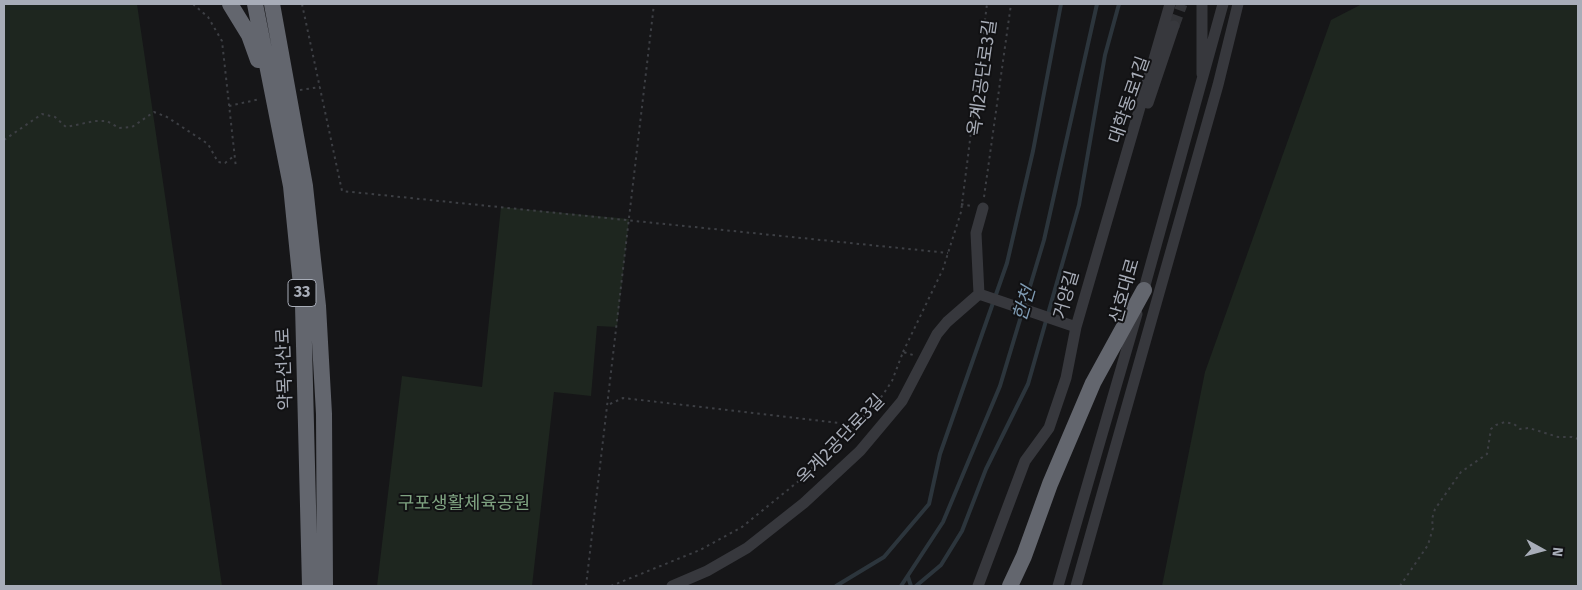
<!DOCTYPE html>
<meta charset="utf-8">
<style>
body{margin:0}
#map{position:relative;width:1582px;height:590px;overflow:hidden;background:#161618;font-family:"Fira Sans",sans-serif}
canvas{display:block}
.frame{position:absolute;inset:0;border:5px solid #a8adb8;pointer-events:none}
.north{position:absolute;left:1517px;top:525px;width:50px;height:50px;-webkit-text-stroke:4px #111113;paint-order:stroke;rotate:97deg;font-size:14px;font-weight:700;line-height:20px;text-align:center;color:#a8adb8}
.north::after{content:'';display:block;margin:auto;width:18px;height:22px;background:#a8adb8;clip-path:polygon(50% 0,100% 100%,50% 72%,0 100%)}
</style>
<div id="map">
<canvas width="1582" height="590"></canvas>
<div class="frame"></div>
<div class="north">N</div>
</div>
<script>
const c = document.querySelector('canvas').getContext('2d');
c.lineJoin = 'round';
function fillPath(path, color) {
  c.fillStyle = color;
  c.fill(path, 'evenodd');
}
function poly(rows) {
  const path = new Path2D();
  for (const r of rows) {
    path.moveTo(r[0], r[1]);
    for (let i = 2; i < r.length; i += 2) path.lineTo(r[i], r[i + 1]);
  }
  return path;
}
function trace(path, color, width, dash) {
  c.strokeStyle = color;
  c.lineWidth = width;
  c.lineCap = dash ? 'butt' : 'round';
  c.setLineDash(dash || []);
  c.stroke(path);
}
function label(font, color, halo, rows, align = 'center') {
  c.font = font + ' "Fira Sans","Noto Sans KR",sans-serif';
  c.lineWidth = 4;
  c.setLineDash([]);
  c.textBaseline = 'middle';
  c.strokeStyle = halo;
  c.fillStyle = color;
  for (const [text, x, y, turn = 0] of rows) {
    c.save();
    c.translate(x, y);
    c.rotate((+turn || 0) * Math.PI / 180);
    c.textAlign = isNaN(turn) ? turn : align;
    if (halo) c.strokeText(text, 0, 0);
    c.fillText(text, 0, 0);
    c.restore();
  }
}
const green = poly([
 [4,4,137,4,222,586,4,586],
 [1362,4,1578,4,1578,586,1162,586,1205,372,1331,20],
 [501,207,629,219,617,327,597,326,591,396,554,392,532,586,377,586,402,376,482,387]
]);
const stream = poly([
 [908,577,911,586],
 [836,586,884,557,929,504,940,454,1007,263,1033,151,1061,4],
 [901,586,943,522,1000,386,1044,240,1097,4],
 [916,586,941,565,962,531,986,469,1028,384,1079,205,1105,55,1119,4]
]);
const minorTunnel = poly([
 [1174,26,1182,4]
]);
const path = poly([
 [193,4,208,17,222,41,236,168],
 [302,4,342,191,948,253],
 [300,90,320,87],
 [229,106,260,99],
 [4,140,42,114,55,117,66,127,95,121,107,121,119,128,132,127,154,112,167,117,208,144,218,162,225,163,234,156],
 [984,197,1011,4],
 [961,204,971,206],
 [903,352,943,269,961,212,987,4],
 [4,391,4,392],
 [610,404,623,398,856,425,882,396,892,381,903,352,913,355],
 [586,586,654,4],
 [611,586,700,550,742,527,800,480,856,425],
 [1400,586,1428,545,1433,528,1432,519,1435,509,1461,472,1487,454,1491,429,1496,425,1505,422,1514,424,1520,429,1529,428,1558,437,1572,437,1578,439]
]);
const minor = poly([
 [1202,4,1202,74],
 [1148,103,1174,26],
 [979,294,1076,327],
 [1142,296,1223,4],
 [672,586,707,571,747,548,804,503,860,451,902,401,937,334,947,322,979,294,976,233,983,208],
 [978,586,1025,461,1049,428,1066,378,1076,327,1170,4],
 [1058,586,1137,314],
 [1076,586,1218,85,1238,4]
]);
const highway = poly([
 [230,4,249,35,258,60],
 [255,4,291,186,303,305,310,586],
 [272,4,305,186,318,306,324,414,325,586],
 [1010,586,1024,556,1050,484,1093,383,1144,290]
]);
const shields = [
 [302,293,28]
];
const shieldNames = [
 ["33",302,293]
];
const streetNames = [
 ["옥계2공단로3길",983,78,-82],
 ["대학동로1길",1130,100,-71],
 ["산호대로",1125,291,-74],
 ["거양길",1067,295,-74],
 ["약목선산로",285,369,-92],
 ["옥계2공단로3길",841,440,-46]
];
const parkNames = [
 ["구포생활체육공원",464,504]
];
const waterNames = [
 ["한천",1025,304,-73]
];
fillPath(green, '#1e261f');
trace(stream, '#2c353c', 4);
trace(minorTunnel, '#333438', 11, [11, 5.5]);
trace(path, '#3d3f44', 2, [2.5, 4]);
trace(minor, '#37383d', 11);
trace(highway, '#63666e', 16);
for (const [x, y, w] of shields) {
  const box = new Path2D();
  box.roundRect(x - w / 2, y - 13.5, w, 27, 4);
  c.fillStyle = '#111113';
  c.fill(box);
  trace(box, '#a8adb8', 1);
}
label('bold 16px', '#a8adb8', null, shieldNames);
label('18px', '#a8adb8', '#111113', streetNames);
label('18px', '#7fa381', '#111113', parkNames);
label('italic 19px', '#7f9bb3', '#111113', waterNames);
</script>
